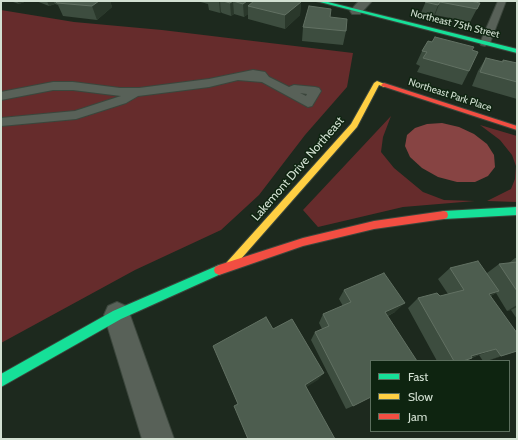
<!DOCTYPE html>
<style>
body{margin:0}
#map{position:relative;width:518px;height:440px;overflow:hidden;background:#1d291e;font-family:Cabin,sans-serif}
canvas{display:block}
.frame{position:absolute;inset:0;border:2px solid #d2e0d2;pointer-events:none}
.legend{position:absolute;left:370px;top:360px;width:140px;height:72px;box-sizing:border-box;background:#0e2410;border:1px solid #5c6f5e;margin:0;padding:5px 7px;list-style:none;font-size:12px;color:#d2e0d2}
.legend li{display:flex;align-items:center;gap:8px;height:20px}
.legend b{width:20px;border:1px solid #5c6f5e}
</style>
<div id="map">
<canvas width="518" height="440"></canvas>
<div class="frame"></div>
<ul class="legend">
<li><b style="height:5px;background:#16e098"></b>Fast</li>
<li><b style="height:5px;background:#ffcf43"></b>Slow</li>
<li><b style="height:5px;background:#f24e42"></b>Jam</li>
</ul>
</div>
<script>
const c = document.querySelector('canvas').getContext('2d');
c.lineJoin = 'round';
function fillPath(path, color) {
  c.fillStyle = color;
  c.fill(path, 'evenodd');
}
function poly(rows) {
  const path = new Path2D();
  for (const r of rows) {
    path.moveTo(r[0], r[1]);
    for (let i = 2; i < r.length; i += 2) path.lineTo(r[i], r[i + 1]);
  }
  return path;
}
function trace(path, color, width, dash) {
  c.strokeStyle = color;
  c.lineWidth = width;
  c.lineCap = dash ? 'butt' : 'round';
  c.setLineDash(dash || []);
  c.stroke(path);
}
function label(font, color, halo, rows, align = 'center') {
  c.font = font + ' Cabin,sans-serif';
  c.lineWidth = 3;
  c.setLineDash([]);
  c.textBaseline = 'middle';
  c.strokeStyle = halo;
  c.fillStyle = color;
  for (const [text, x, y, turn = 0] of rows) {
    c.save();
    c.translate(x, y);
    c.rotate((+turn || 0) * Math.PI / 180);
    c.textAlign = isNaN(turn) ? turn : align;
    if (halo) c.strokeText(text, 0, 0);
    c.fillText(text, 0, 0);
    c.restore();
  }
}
const green = poly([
 [1,10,74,22,162,30,353,53,347,87,305,135,259,195,221,230,135,270,1,343],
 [391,116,383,137,381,152,394,168,423,192,444,200,475,201,403,207,318,227,303,210],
 [480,125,517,136,517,202,487,201,511,189,515,179,516,166,512,155,500,140]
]);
const water = poly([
 [442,123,459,127,474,134,487,144,494,155,495,167,488,176,475,182,457,182,438,177,422,168,410,157,405,146,407,135,415,128,427,124]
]);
const lane = poly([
 [498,1,506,1,490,43,485,46,481,45,480,43,498,1],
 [253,70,265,72,269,77,289,87,294,85,315,87,319,88,321,91,312,106,308,107,262,82,238,80,209,87,138,96,126,103,76,119,1,126,1,118,75,111,121,96,73,90,53,90,1,100,1,92,53,82,73,82,120,88,139,88,209,79,253,70],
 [300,93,307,94,306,96,300,93]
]);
const street = poly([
 [359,1,372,1,360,14,352,14,350,11,359,1],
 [117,302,126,306,130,315,174,439,142,439,104,315,108,306,117,302]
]);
const fast = poly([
 [316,1,324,1,517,49,517,53,316,1],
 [517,207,517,215,444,219,441,218,440,215,441,212,444,211,517,207],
 [219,265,223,267,224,270,223,273,121,319,1,387,1,374,113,311,219,265]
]);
const slow = poly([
 [377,81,387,85,384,87,379,85,357,127,233,268,230,269,227,268,225,265,227,262,351,124,374,83,377,81]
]);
const jam = poly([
 [384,83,517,126,517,130,382,86,381,85,384,83],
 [444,211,447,212,448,215,447,218,444,219,374,229,303,246,219,275,215,273,214,270,215,267,219,265,303,238,374,221,444,211]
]);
const wall = poly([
 [10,1,27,1,19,4],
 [36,1,110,1,112,7,97,20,63,16,58,5,55,4,49,6],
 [197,1,275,1,301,2,300,15,285,29,248,19,248,14,244,17,234,14,231,16,222,13,221,12,220,13,209,10,208,4],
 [426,1,480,3,470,22,435,15,433,18,420,15],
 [330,17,346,31,343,45,302,41,303,27],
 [472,50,469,71,462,85,417,72,420,66,416,64,422,51],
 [486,58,502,62,503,60,517,63,517,99,472,86,478,71],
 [515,258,517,258,517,319,511,310,507,311,496,293,491,296,517,351,487,361,483,361,479,355,472,358,466,361,437,361,408,308,418,298,440,296,448,294,438,279,450,268,487,273,499,264,509,263],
 [344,290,395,312,388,316,353,406,346,409,311,340,315,332,322,329,319,323,323,314,343,306,339,299]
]);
const shadedWall = poly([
 [17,1,27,1,19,4],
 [47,1,53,1,55,4,49,6],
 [99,1,110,1,112,7,97,20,92,6],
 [219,1,220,1,221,12,220,13],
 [233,1,234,14,231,16,230,3],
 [247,1,261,1,248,6,248,14,244,17,243,4],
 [301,2,300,15,285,29,285,15],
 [440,2,435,15,433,18,438,5],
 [499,291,484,300,489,294],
 [405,303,395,312,377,321,385,312],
 [517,305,517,307,511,310,507,311],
 [496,349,479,355,461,361,471,356],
 [517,351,509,354,487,361,501,356],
 [324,373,318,380,300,391,305,385]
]);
const building = poly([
 [57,1,99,1,92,6,57,3,56,2,57,1],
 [223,1,247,1,243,4,233,1,230,3,223,1],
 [254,1,298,1,301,2,285,15,248,6,254,1],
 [426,1,470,1,480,3,477,9,440,2,438,5,425,2,426,1],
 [309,6,331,9,330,17,347,19,346,31,303,27,309,6],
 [435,37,474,47,472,50,478,52,469,71,423,58,427,52,422,51,428,41,432,42,435,37],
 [486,58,503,62,503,60,517,63,517,82,480,72,486,58],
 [478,261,499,291,489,294,517,333,517,351,501,356,496,349,471,356,472,358,463,361,454,361,418,298,437,293,440,296,464,290,450,268,478,261],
 [517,262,517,291,499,264,517,262],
 [384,273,405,303,385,312,417,361,371,361,371,397,353,406,315,332,329,326,323,314,351,302,344,290,384,273],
 [266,317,273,329,292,319,324,373,305,385,335,439,248,439,234,406,238,404,213,346,266,317]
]);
const farStreetnames = [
 ["Northeast 75th Street",455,24,14],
 ["Northeast Park Place",450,95,18]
];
const streetNames = [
 ["Lakemont Drive Northeast",298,169,-49]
];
fillPath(green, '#662c2c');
fillPath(water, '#874443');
trace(lane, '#3b463c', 2);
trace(street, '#3b463c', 2);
trace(fast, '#3b463c', 2);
trace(slow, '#3b463c', 2);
trace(jam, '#3b463c', 2);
fillPath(lane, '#586158');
fillPath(street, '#586158');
fillPath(fast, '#16e098');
fillPath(slow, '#ffcf43');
fillPath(jam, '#f24e42');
fillPath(wall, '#3d4d3f');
fillPath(shadedWall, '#2a382b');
fillPath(building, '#4d5d4f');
trace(building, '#627163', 1);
label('10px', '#d2e0d2', '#0e2410', farStreetnames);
label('12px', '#d2e0d2', '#0e2410', streetNames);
</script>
